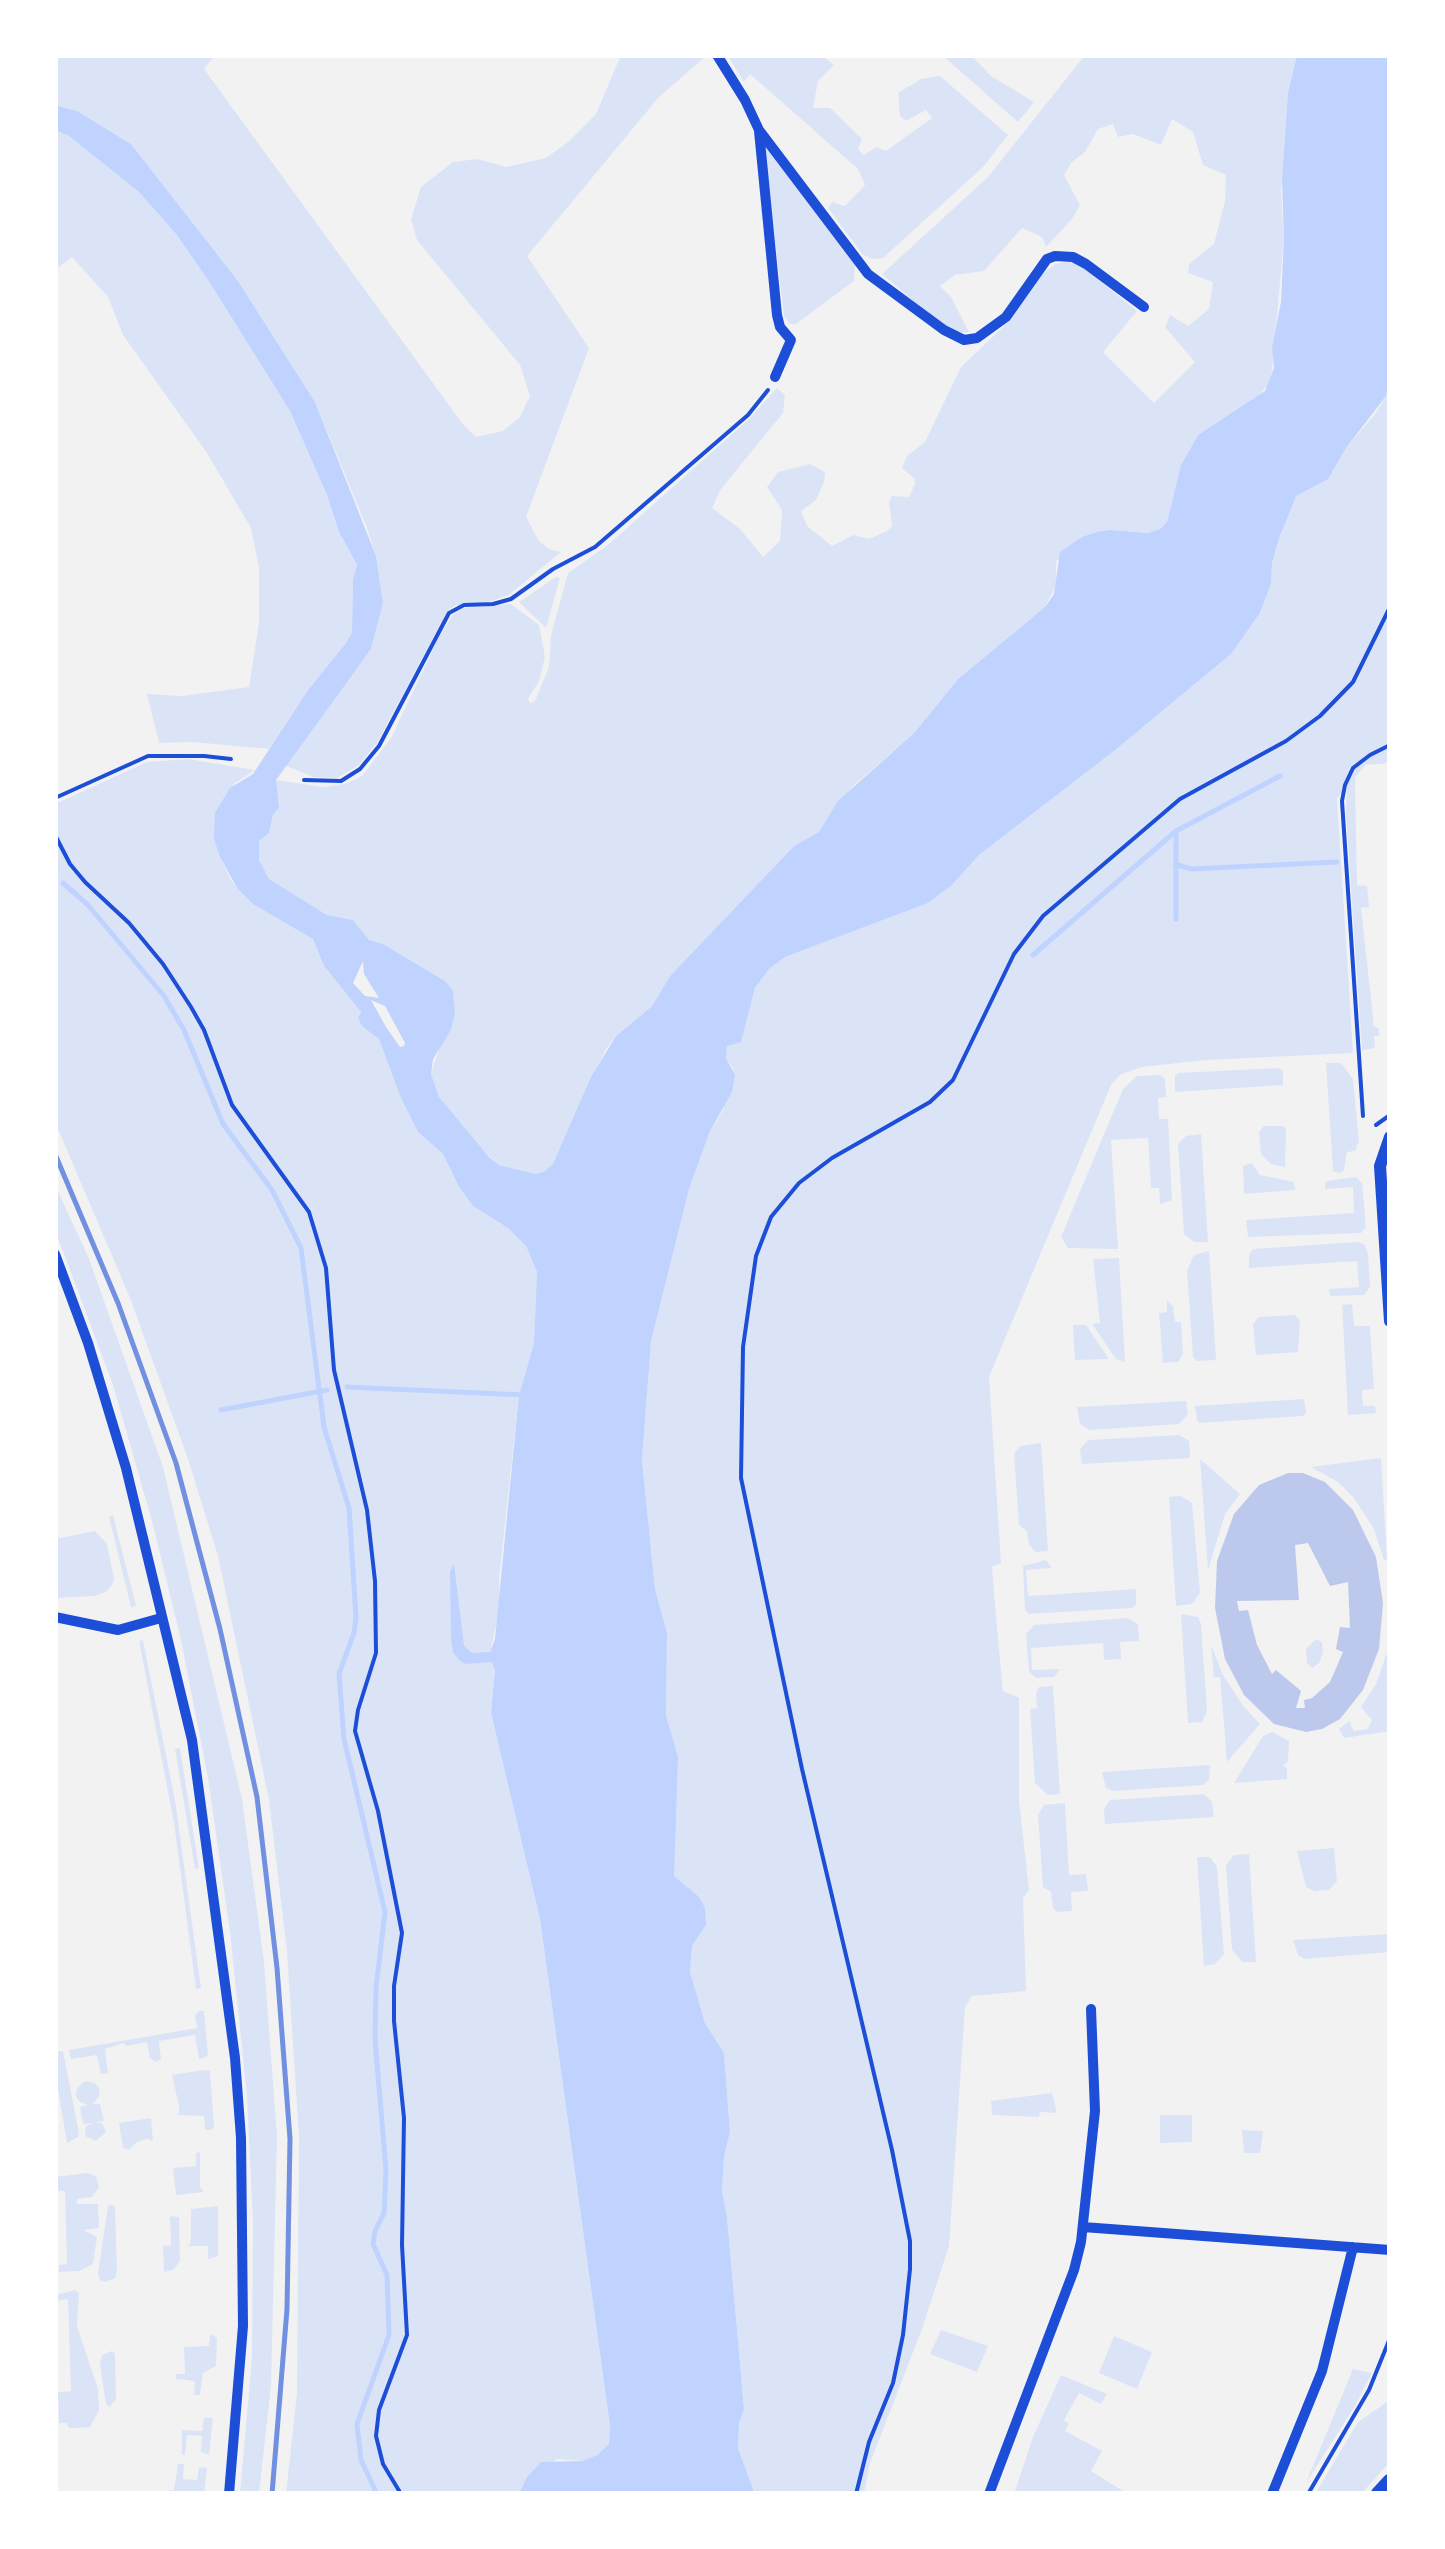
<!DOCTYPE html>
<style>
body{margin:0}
#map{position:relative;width:1445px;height:2549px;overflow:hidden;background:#f2f2f2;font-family:"PT Sans Narrow",sans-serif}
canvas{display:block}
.frame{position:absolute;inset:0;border:58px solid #fff;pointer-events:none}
</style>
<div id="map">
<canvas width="1445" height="2549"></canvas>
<div class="frame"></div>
</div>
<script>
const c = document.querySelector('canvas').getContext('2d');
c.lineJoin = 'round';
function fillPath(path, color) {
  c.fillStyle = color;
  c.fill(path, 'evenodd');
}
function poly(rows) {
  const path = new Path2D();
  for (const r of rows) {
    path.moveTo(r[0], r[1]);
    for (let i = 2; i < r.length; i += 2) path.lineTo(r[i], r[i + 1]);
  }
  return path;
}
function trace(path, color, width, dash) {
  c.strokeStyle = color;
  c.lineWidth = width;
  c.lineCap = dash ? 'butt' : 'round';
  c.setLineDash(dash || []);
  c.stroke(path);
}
const green = poly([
 [55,55,215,55,204,69,462,423,476,437,503,431,520,417,530,396,520,365,417,240,411,219,421,187,453,162,477,159,506,167,546,158,568,142,596,114,621,55,706,56,659,97,527,256,589,348,526,517,539,541,549,549,561,552,510,594,492,601,456,605,448,610,377,743,359,765,337,778,313,777,284,765,371,649,383,603,376,556,367,528,315,402,238,281,131,144,77,111,55,105],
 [727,55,821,55,834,65,818,81,813,108,830,108,862,139,858,149,864,155,876,147,886,151,932,118,926,110,906,121,900,116,898,93,921,79,940,76,1008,135,983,167,883,258,872,259,863,255,828,208,832,202,845,206,865,185,858,169,750,74,744,82],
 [942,55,971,55,991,76,1034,102,1018,122],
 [1085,55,1297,55,1288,93,1281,192,1284,239,1271,381,1257,398,1198,435,1181,465,1167,522,1160,529,1148,533,1111,530,1056,561,1056,585,1045,607,958,679,915,732,852,787,819,832,794,846,670,976,652,1006,616,1036,606,1049,553,1164,544,1173,536,1174,499,1165,476,1144,439,1097,431,1074,440,1045,451,1030,445,981,383,944,368,940,353,920,327,915,269,879,258,860,259,841,269,833,276,780,323,787,345,784,362,776,391,738,439,637,452,616,463,608,511,604,539,625,545,657,539,681,528,699,530,703,535,701,549,667,551,635,568,573,608,545,749,419,777,388,785,395,783,413,721,489,712,508,740,529,763,557,780,541,782,510,767,487,778,472,810,464,825,472,824,482,816,500,801,511,807,526,832,546,853,535,869,539,887,531,892,526,889,502,892,496,909,497,915,484,914,478,902,468,907,456,925,442,961,367,1003,327,1044,272,1056,264,1070,261,1085,269,1137,311,1103,352,1154,403,1195,362,1165,327,1170,315,1188,326,1209,309,1213,282,1188,273,1189,264,1214,244,1225,201,1226,175,1203,165,1193,132,1172,119,1161,145,1133,134,1118,137,1113,124,1098,129,1085,152,1072,162,1064,175,1080,205,1072,219,1046,247,1042,237,1022,228,984,271,955,275,940,286,951,297,969,332,956,333,939,323,882,274,988,177],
 [55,130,69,136,139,192,176,234,210,283,290,411,327,495,339,532,357,565,353,579,352,632,346,643,308,690,269,749,192,742,159,743,147,694,182,696,249,687,259,623,259,568,251,528,207,453,123,335,108,297,72,257,55,270],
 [763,141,855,265,854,281,796,324,790,324,784,316],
 [1390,378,1390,763,1365,765,1355,778,1357,885,1367,886,1369,907,1361,908,1374,1026,1379,1029,1379,1036,1374,1036,1375,1048,1362,1050,1346,814,1347,787,1337,798,1353,1053,1207,1060,1141,1067,1120,1075,1111,1085,989,1377,1001,1563,992,1567,996,1617,1003,1691,1019,1698,1019,1801,1029,1890,1023,1898,1026,1991,972,1996,965,2007,949,2246,922,2329,870,2463,864,2494,755,2494,738,2448,739,2424,744,2409,727,2217,722,2191,724,2157,730,2132,724,2053,705,2023,690,1972,692,1946,706,1925,688,1888,674,1876,666,1716,667,1633,655,1589,642,1460,651,1341,689,1189,710,1131,723,1110,733,1068,726,1058,727,1046,744,1030,755,988,769,969,785,957,928,903,952,885,979,855,1114,751,1231,654,1260,613,1271,584,1272,563,1290,506,1296,496,1328,478,1346,448,1375,414,1386,396],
 [556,577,560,578,546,628,519,602],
 [188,759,255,770,234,784,225,799,220,857,231,880,237,888,313,939,324,966,361,1012,358,1018,379,1039,400,1096,418,1132,443,1154,459,1187,473,1206,508,1228,526,1246,537,1272,534,1343,519,1395,499,1580,500,1609,490,1652,495,1670,491,1713,540,1919,610,2426,609,2444,597,2455,582,2461,557,2459,519,2494,286,2494,297,2392,299,2136,287,1952,269,1800,218,1556,188,1459,130,1298,55,1122,55,804,147,762],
 [1326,1063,1341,1063,1353,1079,1359,1141,1355,1151,1347,1152,1344,1170,1340,1173,1333,1171],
 [1278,1068,1283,1071,1283,1085,1175,1092,1175,1076,1179,1073],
 [1137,1076,1160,1075,1165,1079,1166,1097,1158,1098,1159,1119,1168,1119,1172,1200,1160,1204,1159,1188,1151,1188,1148,1138,1111,1140,1118,1249,1068,1248,1061,1237,1123,1089],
 [1264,1126,1283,1126,1286,1129,1285,1167,1271,1164,1261,1154,1259,1132],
 [1201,1134,1208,1242,1194,1242,1184,1234,1178,1144,1186,1136],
 [1252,1163,1260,1175,1294,1182,1295,1190,1244,1194,1243,1166],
 [1356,1177,1362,1183,1366,1227,1361,1233,1248,1237,1246,1220,1354,1213,1353,1187,1325,1189,1325,1184,1327,1181],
 [55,1185,88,1256,163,1467,242,1799,264,1962,277,2136,271,2386,259,2494,240,2494,252,2357,253,2222,247,2096,230,1932,208,1778,181,1640,152,1521,113,1385,55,1230],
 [1357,1242,1364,1244,1368,1253,1370,1287,1364,1295,1330,1296,1329,1289,1359,1287,1357,1261,1249,1268,1249,1255,1253,1249],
 [1209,1251,1216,1360,1197,1361,1193,1357,1187,1271,1194,1255],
 [1119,1258,1125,1362,1116,1359,1092,1324,1100,1323,1093,1259],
 [1167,1301,1173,1306,1175,1322,1181,1322,1183,1354,1178,1362,1163,1363,1159,1313,1167,1312],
 [1352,1304,1354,1326,1370,1326,1374,1389,1362,1390,1363,1406,1375,1406,1376,1413,1348,1415,1342,1305],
 [1295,1315,1300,1321,1298,1352,1256,1355,1253,1325,1256,1320,1259,1317],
 [1073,1325,1086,1325,1109,1359,1075,1360],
 [1304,1399,1306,1413,1303,1416,1199,1423,1197,1420,1195,1406],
 [1186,1401,1188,1414,1179,1424,1090,1430,1080,1424,1077,1407],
 [1179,1435,1189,1441,1190,1458,1082,1464,1080,1449,1088,1440],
 [1041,1443,1048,1551,1036,1552,1029,1545,1027,1531,1019,1525,1014,1454,1020,1446],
 [1381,1458,1387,1559,1384,1560,1374,1529,1354,1498,1338,1482,1311,1467],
 [1200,1459,1240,1494,1225,1514,1208,1570],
 [1181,1496,1192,1503,1200,1593,1192,1604,1176,1606,1169,1497],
 [113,1515,136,1606,131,1607,109,1517],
 [95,1531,107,1544,114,1579,112,1585,106,1592,94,1596,55,1598,55,1539],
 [1046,1560,1052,1568,1026,1570,1028,1596,1136,1589,1136,1604,1132,1608,1028,1614,1025,1610,1023,1566],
 [1181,1614,1198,1617,1201,1624,1207,1711,1202,1722,1188,1723],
 [1127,1618,1138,1624,1139,1641,1120,1642,1121,1659,1104,1660,1103,1643,1031,1648,1032,1670,1060,1669,1054,1677,1036,1678,1029,1672,1026,1634,1034,1625],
 [1316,1639,1322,1642,1323,1652,1319,1663,1312,1668,1307,1663,1306,1649],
 [143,1640,175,1800,201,1988,196,1989,174,1823,139,1641],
 [1211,1645,1223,1675,1244,1707,1260,1724,1227,1762,1220,1677,1214,1677],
 [1389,1647,1390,1731,1344,1738,1339,1729,1349,1721,1354,1731,1368,1729,1372,1720,1361,1707,1376,1684],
 [1053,1686,1060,1794,1048,1795,1035,1783,1030,1709,1037,1708,1036,1693,1039,1687],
 [1272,1732,1289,1741,1288,1761,1283,1766,1287,1768,1287,1779,1234,1783,1263,1736],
 [180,1748,199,1868,195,1869,175,1749],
 [1210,1765,1209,1780,1203,1785,1113,1791,1106,1788,1102,1772],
 [1204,1794,1212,1802,1214,1817,1105,1824,1104,1809,1110,1800],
 [1065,1803,1069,1875,1086,1874,1088,1891,1071,1892,1072,1911,1057,1912,1053,1908,1051,1892,1043,1887,1038,1815,1044,1805],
 [1334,1848,1337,1881,1329,1890,1315,1891,1306,1887,1297,1851],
 [1249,1854,1256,1962,1242,1962,1232,1950,1226,1865,1234,1855],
 [1197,1857,1210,1857,1217,1867,1224,1954,1215,1964,1204,1966],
 [1390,1934,1390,1952,1304,1959,1298,1955,1293,1940],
 [199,2011,204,2011,208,2056,206,2057,199,2059,195,2035,159,2041,161,2059,155,2062,150,2058,147,2042,126,2046,124,2043,105,2049,108,2073,101,2074,97,2055,71,2059,69,2050,197,2028,195,2015],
 [63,2051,79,2133,78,2137,67,2143,55,2071,55,2052],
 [203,2070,210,2071,214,2127,211,2130,205,2130,204,2116,175,2115,179,2114,179,2106,172,2075],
 [85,2081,95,2083,100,2090,98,2098,92,2104,100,2104,104,2121,93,2123,102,2123,106,2132,96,2141,85,2136,86,2126,93,2123,83,2124,80,2107,88,2105,80,2102,76,2096,77,2088],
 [1052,2093,1057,2113,1040,2112,1039,2117,992,2115,991,2101],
 [1160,2115,1192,2115,1192,2142,1160,2143],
 [151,2118,153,2141,147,2139,137,2142,129,2150,123,2148,119,2123],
 [1242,2130,1263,2131,1260,2153,1244,2153],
 [200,2152,200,2187,204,2192,176,2195,173,2168,196,2166,196,2153],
 [87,2173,96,2176,99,2187,92,2197,77,2199,77,2204,98,2204,99,2228,84,2230,97,2237,93,2264,79,2271,59,2272,59,2265,67,2264,65,2191,59,2191,55,2177],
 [111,2204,115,2207,117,2272,115,2278,106,2282,100,2280,98,2273,108,2206],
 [218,2206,218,2256,208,2259,208,2246,186,2246,190,2244,191,2235,191,2209],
 [170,2216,179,2217,180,2261,173,2270,164,2272,163,2246,171,2245],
 [75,2290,79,2293,77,2326,98,2389,99,2410,90,2427,76,2428,69,2428,66,2423,59,2423,58,2392,71,2391,68,2299,55,2301,55,2295],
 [941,2330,988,2346,977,2372,930,2354],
 [210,2334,217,2338,216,2366,203,2373,200,2395,194,2395,195,2381,176,2379,176,2374,185,2374,184,2347,209,2346],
 [1114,2336,1152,2352,1137,2389,1099,2373],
 [112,2351,115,2354,116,2399,110,2407,106,2404,100,2365,102,2355],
 [1353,2369,1372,2373,1355,2406,1306,2483],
 [1061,2375,1107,2394,1101,2404,1079,2393,1064,2420,1069,2424,1065,2431,1102,2451,1091,2471,1128,2494,1014,2494,1033,2437],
 [1390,2400,1390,2462,1361,2494,1315,2494,1358,2422],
 [204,2418,213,2418,209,2455,201,2452,202,2436,187,2435,185,2455,182,2455,182,2430,202,2431],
 [178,2464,184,2464,183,2479,197,2480,199,2467,207,2468,204,2494,168,2494,169,2490,174,2490]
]);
const water = poly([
 [1297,55,1390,55,1390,378,1386,396,1346,448,1328,479,1296,496,1280,536,1272,563,1271,584,1260,613,1231,654,1114,751,979,855,952,885,928,903,785,957,769,969,755,988,741,1042,727,1046,726,1058,735,1075,732,1092,710,1131,689,1189,651,1341,642,1460,655,1589,667,1633,666,1716,678,1757,674,1876,699,1897,705,1908,706,1925,692,1946,690,1972,705,2023,724,2053,730,2132,724,2157,722,2191,727,2217,744,2409,739,2424,738,2448,755,2494,519,2494,527,2477,541,2462,582,2461,597,2455,609,2444,610,2426,540,1919,491,1713,495,1670,492,1662,465,1664,459,1660,453,1652,451,1639,450,1572,454,1564,464,1646,472,1653,490,1652,495,1639,519,1395,534,1343,537,1272,526,1246,508,1228,473,1206,459,1187,443,1154,418,1132,400,1096,379,1039,362,1026,358,1018,361,1012,324,966,313,939,253,904,237,888,220,857,214,839,215,813,230,788,253,774,308,690,346,643,352,632,353,579,357,565,339,532,327,495,290,411,210,283,176,234,139,192,69,136,55,130,55,105,77,111,131,144,238,281,315,402,376,556,383,603,371,649,276,780,279,808,273,814,269,833,259,841,259,860,269,879,327,915,353,920,369,940,383,944,445,981,453,991,455,1013,451,1030,433,1059,431,1074,439,1097,489,1157,499,1165,536,1174,544,1172,553,1164,591,1077,616,1036,652,1006,670,976,794,846,819,832,838,801,915,732,958,679,1045,607,1054,594,1060,552,1082,537,1097,532,1111,530,1148,533,1160,529,1167,522,1181,465,1198,435,1265,391,1274,368,1272,348,1281,302,1284,239,1282,178,1288,93],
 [363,961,364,974,379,998,365,996,353,983],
 [371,1000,385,1006,405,1043,404,1046,400,1047,386,1027]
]);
const stream = poly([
 [1176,832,1176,919],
 [1175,864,1191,869,1337,862],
 [55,866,56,868],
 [63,883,88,905,164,996,184,1030,223,1124,272,1190,301,1248,324,1427,349,1508,356,1617,354,1633,339,1674,344,1739,385,1912,376,1988,375,2040,386,2169,384,2213,375,2231,373,2244,387,2275,389,2335,357,2424,361,2460,377,2494],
 [1033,955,1176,831,1280,776],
 [347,1387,524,1395],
 [221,1410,327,1390]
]);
const building = poly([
 [1288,1473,1303,1473,1325,1482,1353,1510,1376,1557,1383,1603,1379,1649,1363,1690,1340,1719,1322,1729,1306,1732,1274,1724,1244,1695,1225,1659,1215,1608,1217,1561,1234,1514,1259,1485],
 [1308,1543,1330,1586,1348,1582,1350,1628,1340,1627,1336,1649,1343,1652,1330,1682,1312,1698,1304,1700,1305,1708,1296,1708,1301,1691,1276,1670,1272,1674,1257,1645,1248,1610,1239,1611,1237,1601,1299,1600,1295,1545]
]);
const path = poly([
 [304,780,341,781,360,769,379,746,449,613,464,605,493,604,511,599,553,569,595,547,748,415,768,390],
 [55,798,148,756,204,756,231,759],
 [55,835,70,864,85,882,129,923,163,964,191,1007,204,1030,232,1105,309,1212,326,1268,334,1370,367,1510,375,1581,376,1653,358,1710,355,1731,378,1811,402,1933,394,1986,394,2021,404,2118,402,2245,407,2335,379,2410,376,2436,383,2464,401,2494],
 [1363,1116,1342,801,1345,785,1353,768,1370,755,1390,745],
 [1376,1125,1390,1115],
 [856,2494,869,2442,893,2383,903,2335,910,2269,910,2241,892,2150,802,1769,741,1478,743,1347,756,1256,771,1217,799,1183,832,1158,930,1102,953,1080,1014,954,1043,916,1180,799,1286,741,1320,716,1353,682,1390,607],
 [1308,2494,1369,2390,1390,2338]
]);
const minor = poly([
 [717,55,745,100,759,130,868,274,944,330,964,340,977,338,1006,317,1047,259,1055,256,1073,257,1086,264,1144,307],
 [759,131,777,315,780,327,791,340,775,377],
 [55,1254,88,1343,126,1468,192,1740,235,2058,241,2138,243,2326,229,2494],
 [55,1617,118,1630,161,1618],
 [1083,2227,1390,2250],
 [989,2494,1074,2270,1081,2242,1095,2111,1091,2009],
 [1272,2494,1322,2371,1353,2247]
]);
const tertiary = poly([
 [1390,1137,1380,1166,1390,1321]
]);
const primary = poly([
 [1378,2494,1390,2481]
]);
const rail = poly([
 [55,1154,118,1303,176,1463,220,1629,257,1797,277,1968,290,2139,287,2309,272,2494]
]);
fillPath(green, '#dbe4f7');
fillPath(water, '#bfd3fe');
trace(stream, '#bfd3fe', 5);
fillPath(building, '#bdc9ec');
trace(path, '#1d4ed8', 4);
trace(minor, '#1d4ed8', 10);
trace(tertiary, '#1d4ed8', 12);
trace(primary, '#1d4ed8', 15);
trace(rail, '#7290e2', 5);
</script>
